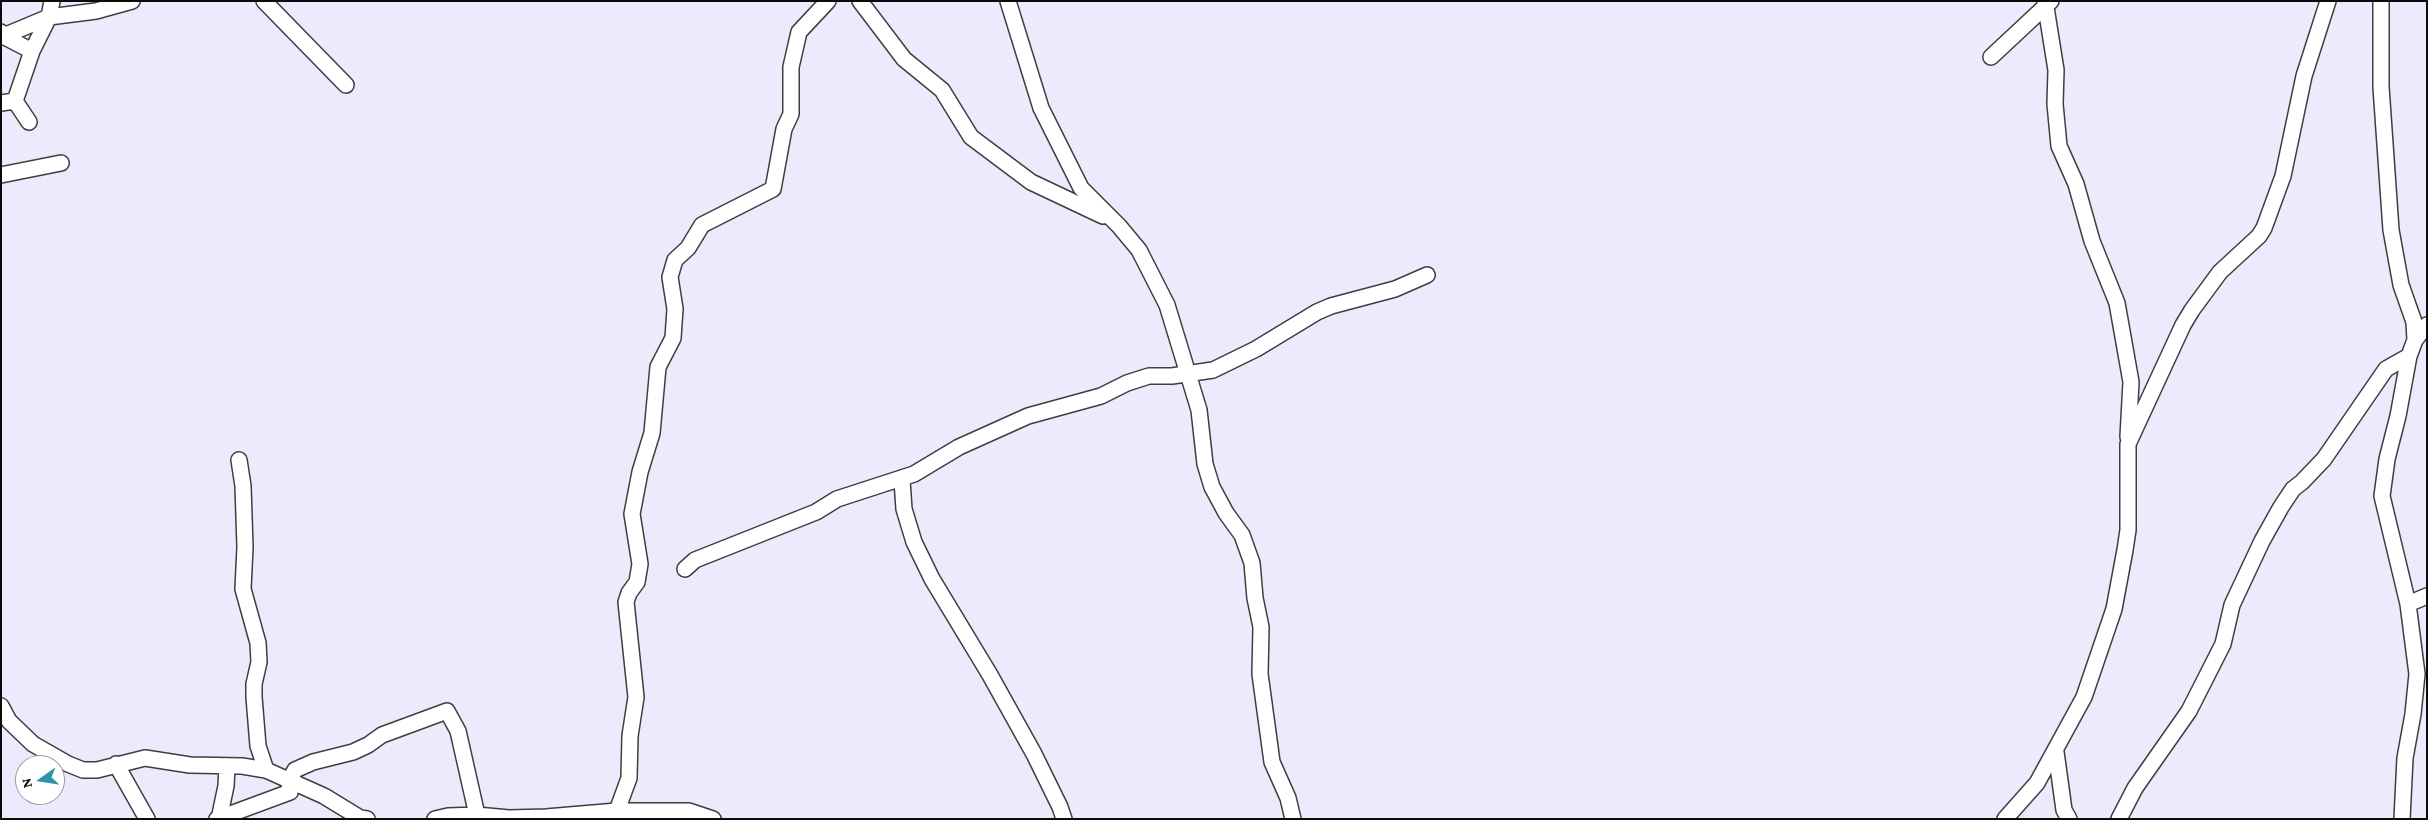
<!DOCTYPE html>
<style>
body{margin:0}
#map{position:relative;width:2428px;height:820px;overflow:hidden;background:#ecebfd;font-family:"Crimson Pro",serif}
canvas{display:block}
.frame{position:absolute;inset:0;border:2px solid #0b0b0b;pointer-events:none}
.north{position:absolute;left:15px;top:755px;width:50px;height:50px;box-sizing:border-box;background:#fff;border:1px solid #9d9d9d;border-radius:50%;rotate:257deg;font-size:14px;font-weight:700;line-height:20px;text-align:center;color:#0b0b0b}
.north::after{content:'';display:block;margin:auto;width:18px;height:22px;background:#3294ac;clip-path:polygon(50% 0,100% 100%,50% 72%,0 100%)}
</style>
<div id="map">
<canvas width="2428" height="820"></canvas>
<div class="frame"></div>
<div class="north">N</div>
</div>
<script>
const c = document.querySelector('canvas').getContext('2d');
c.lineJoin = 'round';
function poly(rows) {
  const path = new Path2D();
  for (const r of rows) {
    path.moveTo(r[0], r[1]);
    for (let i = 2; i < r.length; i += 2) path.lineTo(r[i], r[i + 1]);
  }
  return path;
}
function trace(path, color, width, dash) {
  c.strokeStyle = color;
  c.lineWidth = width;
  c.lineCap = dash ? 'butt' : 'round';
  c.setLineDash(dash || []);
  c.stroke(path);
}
const minor = poly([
 [264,1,346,85],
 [860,1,904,59,942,90,971,137,1031,182,1103,216],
 [1008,1,1041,108,1081,188,1119,226,1139,250,1167,305,1199,410,1205,464,1212,487,1226,513,1242,535,1252,563,1255,598,1261,627,1260,674,1272,762,1288,798,1293,819],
 [2045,1,2056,70,2055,104,2059,146,2076,184,2092,241,2117,303,2131,382,2128,437],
 [2381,1,2381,87,2391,230,2401,285,2414,322,2415,340],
 [1,32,3,36,32,51,15,101],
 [1,37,49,17,96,11,132,1],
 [32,51,49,17,52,1],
 [1991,57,2051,1],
 [1,103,15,101,29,122],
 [1,175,61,163],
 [239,460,243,486,245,547,243,589,258,643,259,662,254,684,254,697,258,746,266,770],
 [902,480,904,509,914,542,932,579,990,675,1034,754,1060,807,1064,819],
 [685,569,695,560,816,512,837,499,914,474,959,447,1028,416,1101,396,1127,383,1149,376,1172,376,1213,370,1256,349,1317,312,1331,306,1395,289,1427,275],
 [2408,604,2427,596],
 [1,706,9,721,33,744,68,764,83,770,97,770,145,758,190,765,242,766,266,770,324,796,360,818,367,819],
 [2056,752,2064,810,2069,819],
 [116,764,147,819],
 [217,819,290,792,289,781,295,770,313,762,353,752,368,745,382,735,447,711,458,731,477,815],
 [219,819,226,786,227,766],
 [435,819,448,816,477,815,509,818,546,817,617,811,689,811,713,819],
 [614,819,629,778,630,736,636,697,626,602,629,593,637,582,640,564,632,514,640,472,652,433,658,367,673,338,675,309,670,277,675,260,688,248,702,225,773,189,784,129,791,114,791,67,799,32,828,1],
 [2005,819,2037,783,2084,697,2114,609,2125,550,2128,530,2128,444,2183,325,2192,310,2220,272,2259,236,2264,228,2283,176,2304,76,2328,1],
 [2119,819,2135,788,2189,711,2223,644,2232,605,2262,541,2281,507,2293,489,2302,482,2324,459,2386,369,2409,356],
 [2402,819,2405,758,2413,714,2417,674,2408,604,2382,496,2387,459,2398,416,2409,356,2415,340,2427,325]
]);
trace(minor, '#3e3e3e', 18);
trace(minor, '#fff', 15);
</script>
